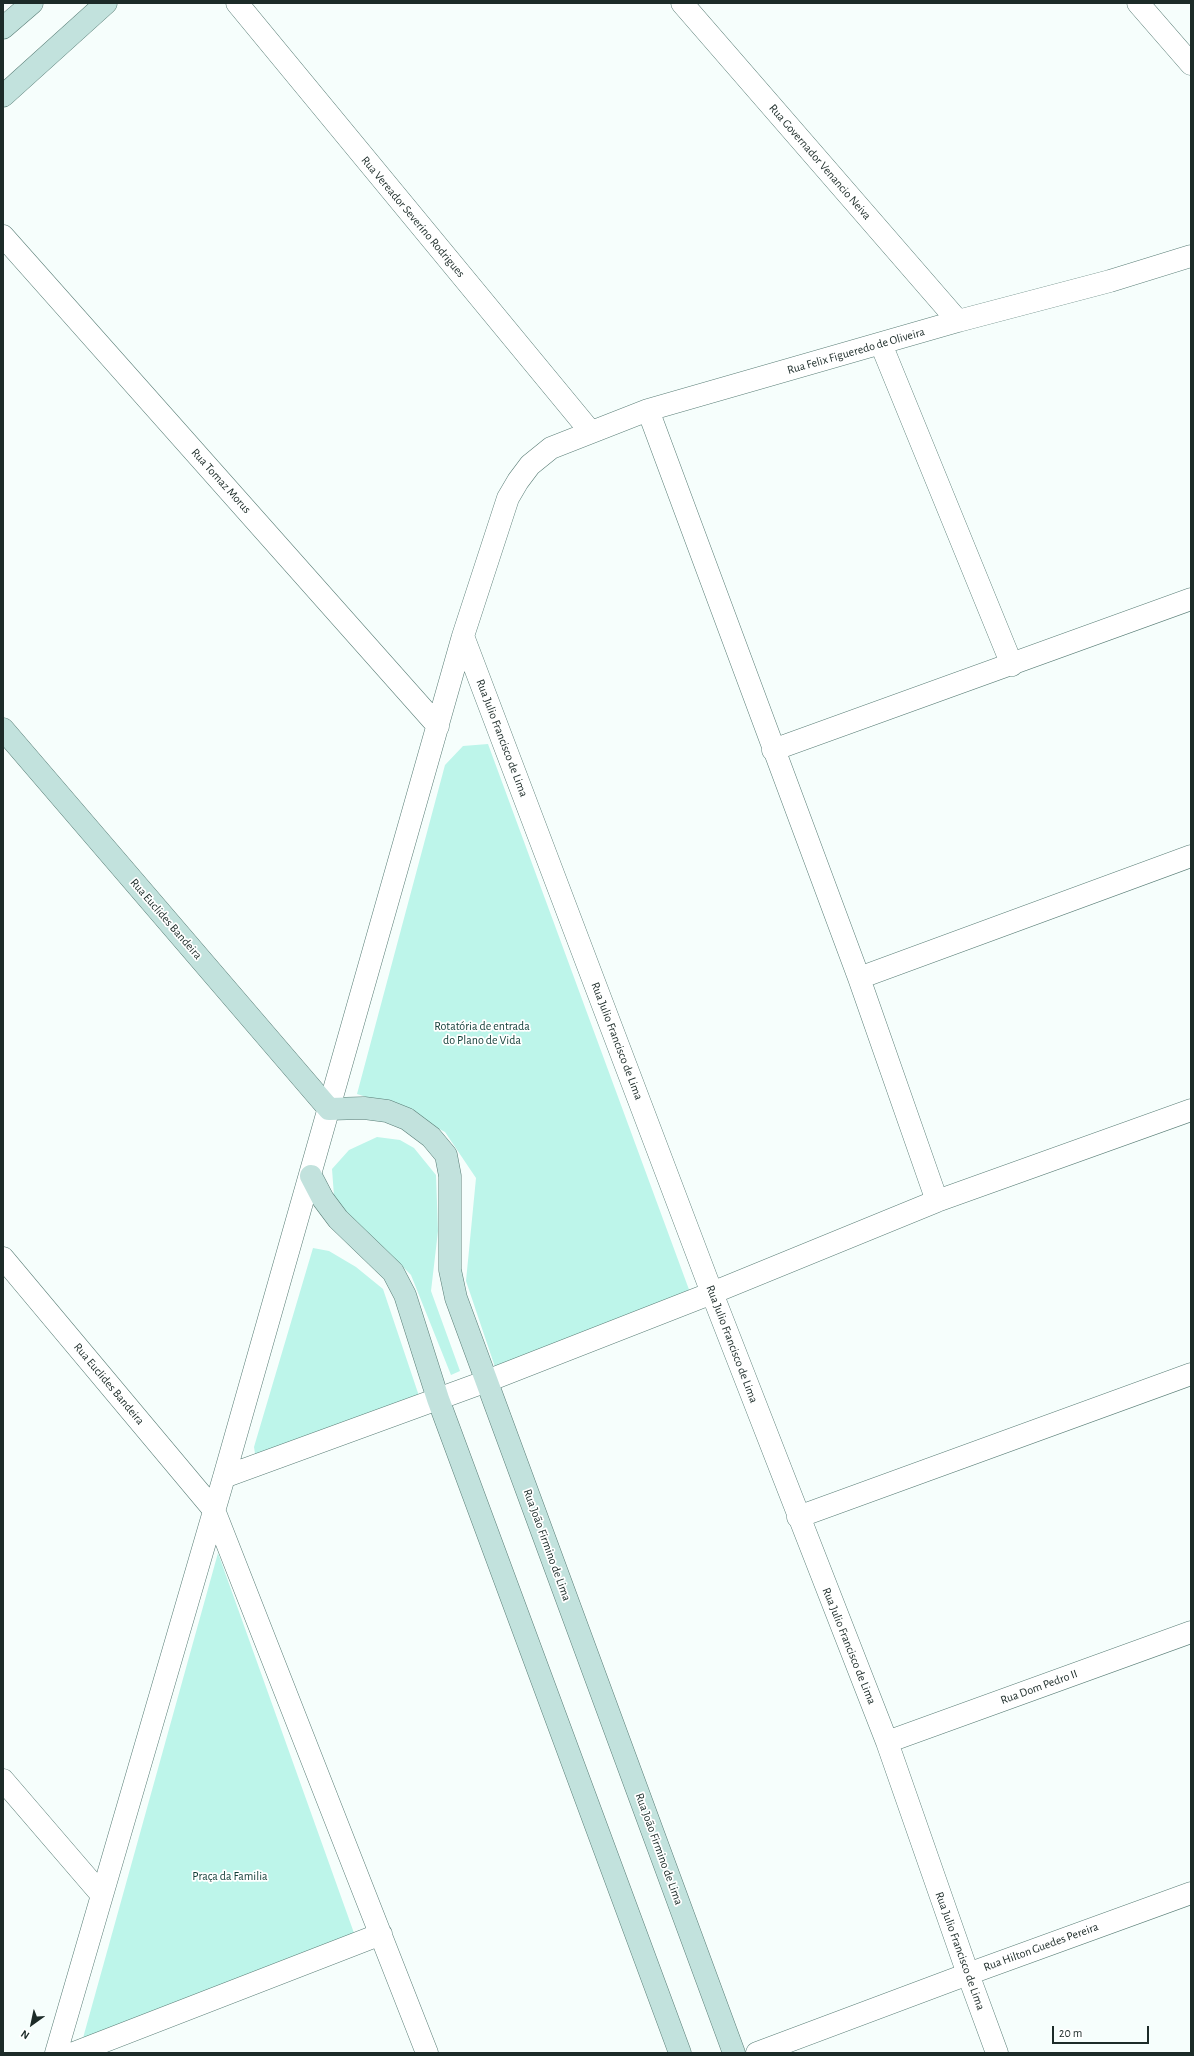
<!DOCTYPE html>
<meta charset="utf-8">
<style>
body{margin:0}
#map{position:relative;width:1194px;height:2056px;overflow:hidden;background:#f6fefc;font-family:"Alegreya Sans",sans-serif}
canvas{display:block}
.frame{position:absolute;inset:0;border:4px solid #1c2b28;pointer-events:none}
.north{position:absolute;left:12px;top:2004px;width:40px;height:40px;-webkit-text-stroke:3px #fff;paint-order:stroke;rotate:213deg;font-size:11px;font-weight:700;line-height:16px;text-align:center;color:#1c2b28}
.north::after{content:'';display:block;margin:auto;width:14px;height:18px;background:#1c2b28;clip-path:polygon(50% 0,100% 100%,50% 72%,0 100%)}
.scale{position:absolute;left:1052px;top:2026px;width:97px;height:18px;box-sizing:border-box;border:2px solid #1c2b28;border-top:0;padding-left:5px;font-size:12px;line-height:14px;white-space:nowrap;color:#1c2b28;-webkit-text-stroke:3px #fff;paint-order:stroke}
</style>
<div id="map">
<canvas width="1194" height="2056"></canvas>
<div class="frame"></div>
<div class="north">N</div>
<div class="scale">20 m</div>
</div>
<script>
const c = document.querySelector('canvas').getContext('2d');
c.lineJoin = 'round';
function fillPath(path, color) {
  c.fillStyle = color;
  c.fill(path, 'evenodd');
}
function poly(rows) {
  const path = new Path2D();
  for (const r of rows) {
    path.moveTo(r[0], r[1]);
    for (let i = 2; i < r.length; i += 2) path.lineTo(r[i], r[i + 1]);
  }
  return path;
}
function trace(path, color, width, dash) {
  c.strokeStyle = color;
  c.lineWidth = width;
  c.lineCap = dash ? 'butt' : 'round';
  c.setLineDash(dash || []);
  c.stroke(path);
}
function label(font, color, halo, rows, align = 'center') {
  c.font = font + ' "Alegreya Sans",sans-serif';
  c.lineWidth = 3.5;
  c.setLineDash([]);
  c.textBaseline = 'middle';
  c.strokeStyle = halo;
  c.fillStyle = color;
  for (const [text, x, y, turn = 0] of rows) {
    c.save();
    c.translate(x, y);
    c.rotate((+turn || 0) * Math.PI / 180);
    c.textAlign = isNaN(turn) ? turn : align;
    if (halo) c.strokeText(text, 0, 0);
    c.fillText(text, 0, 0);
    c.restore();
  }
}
const green = poly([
 [488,744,691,1295,495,1367,466,1281,476,1178,445,1132,400,1108,357,1094,445,765,463,746],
 [377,1137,400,1140,414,1148,436,1175,438,1231,431,1291,460,1371,451,1375,411,1275,385,1249,352,1227,334,1196,332,1169,349,1150],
 [313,1248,329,1251,356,1267,383,1289,419,1396,256,1460,254,1447],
 [218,1553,354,1933,83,2038]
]);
const street = poly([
 [237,3,590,431],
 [682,3,958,321],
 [1138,3,1191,64],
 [3,236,438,726],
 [881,344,1012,665],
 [648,410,859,978,937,1201],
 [463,636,712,1293,887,1742,968,1974,997,2053],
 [773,750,1191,599],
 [859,978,1191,856],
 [3,1258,214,1510,427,2053],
 [224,1477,487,1381,712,1293,937,1201,1191,1110],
 [798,1517,1191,1374],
 [887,1742,1191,1632],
 [3,1780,101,1894],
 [56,2053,224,1477,463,636,508,498,518,481,530,465,551,448,648,410,958,321,1110,281,1191,256],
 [74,2053,381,1934],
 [757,2053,968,1974,1191,1893]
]);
const secondary = poly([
 [3,28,32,3],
 [3,96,106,3],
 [3,729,329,1109,364,1108,387,1111,407,1119,431,1137,446,1155,450,1176,450,1270,456,1298,734,2053],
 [311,1176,323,1199,338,1219,393,1272,405,1295,438,1399,680,2053]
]);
const streetNames = [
 ["Rua Governador Venancio Neiva",820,162,49],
 ["Rua Vereador Severino Rodrigues",413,217,50],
 ["Rua Felix Figueredo de Oliveira",856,351,-16],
 ["Rua Tomaz Morus",221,481,48],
 ["Rua Julio Francisco de Lima",502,738,69],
 ["Rua Euclides Bandeira",166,919,49],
 ["Rua Julio Francisco de Lima",617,1041,69],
 ["Rua Julio Francisco de Lima",732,1344,69],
 ["Rua Euclides Bandeira",109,1384,50],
 ["Rua João Firmino de Lima",547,1545,70],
 ["Rua Julio Francisco de Lima",849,1646,68],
 ["Rua Dom Pedro II",1039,1687,-20],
 ["Rua João Firmino de Lima",659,1849,70],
 ["Rua Hilton Guedes Pereira",1041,1947,-20],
 ["Rua Julio Francisco de Lima",960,1951,70]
];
const parkNames = [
 ["Rotatória de entrada",482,1026],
 ["do Plano de Vida",482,1040],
 ["Praça da Familia",230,1876]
];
fillPath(green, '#bdf5ea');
trace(street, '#5a7e77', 23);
trace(secondary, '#5a7e77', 23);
trace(street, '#fff', 22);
trace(secondary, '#c2e2dd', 22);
label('12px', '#1c2b28', '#fff', streetNames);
label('12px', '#113d37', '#fff', parkNames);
</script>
